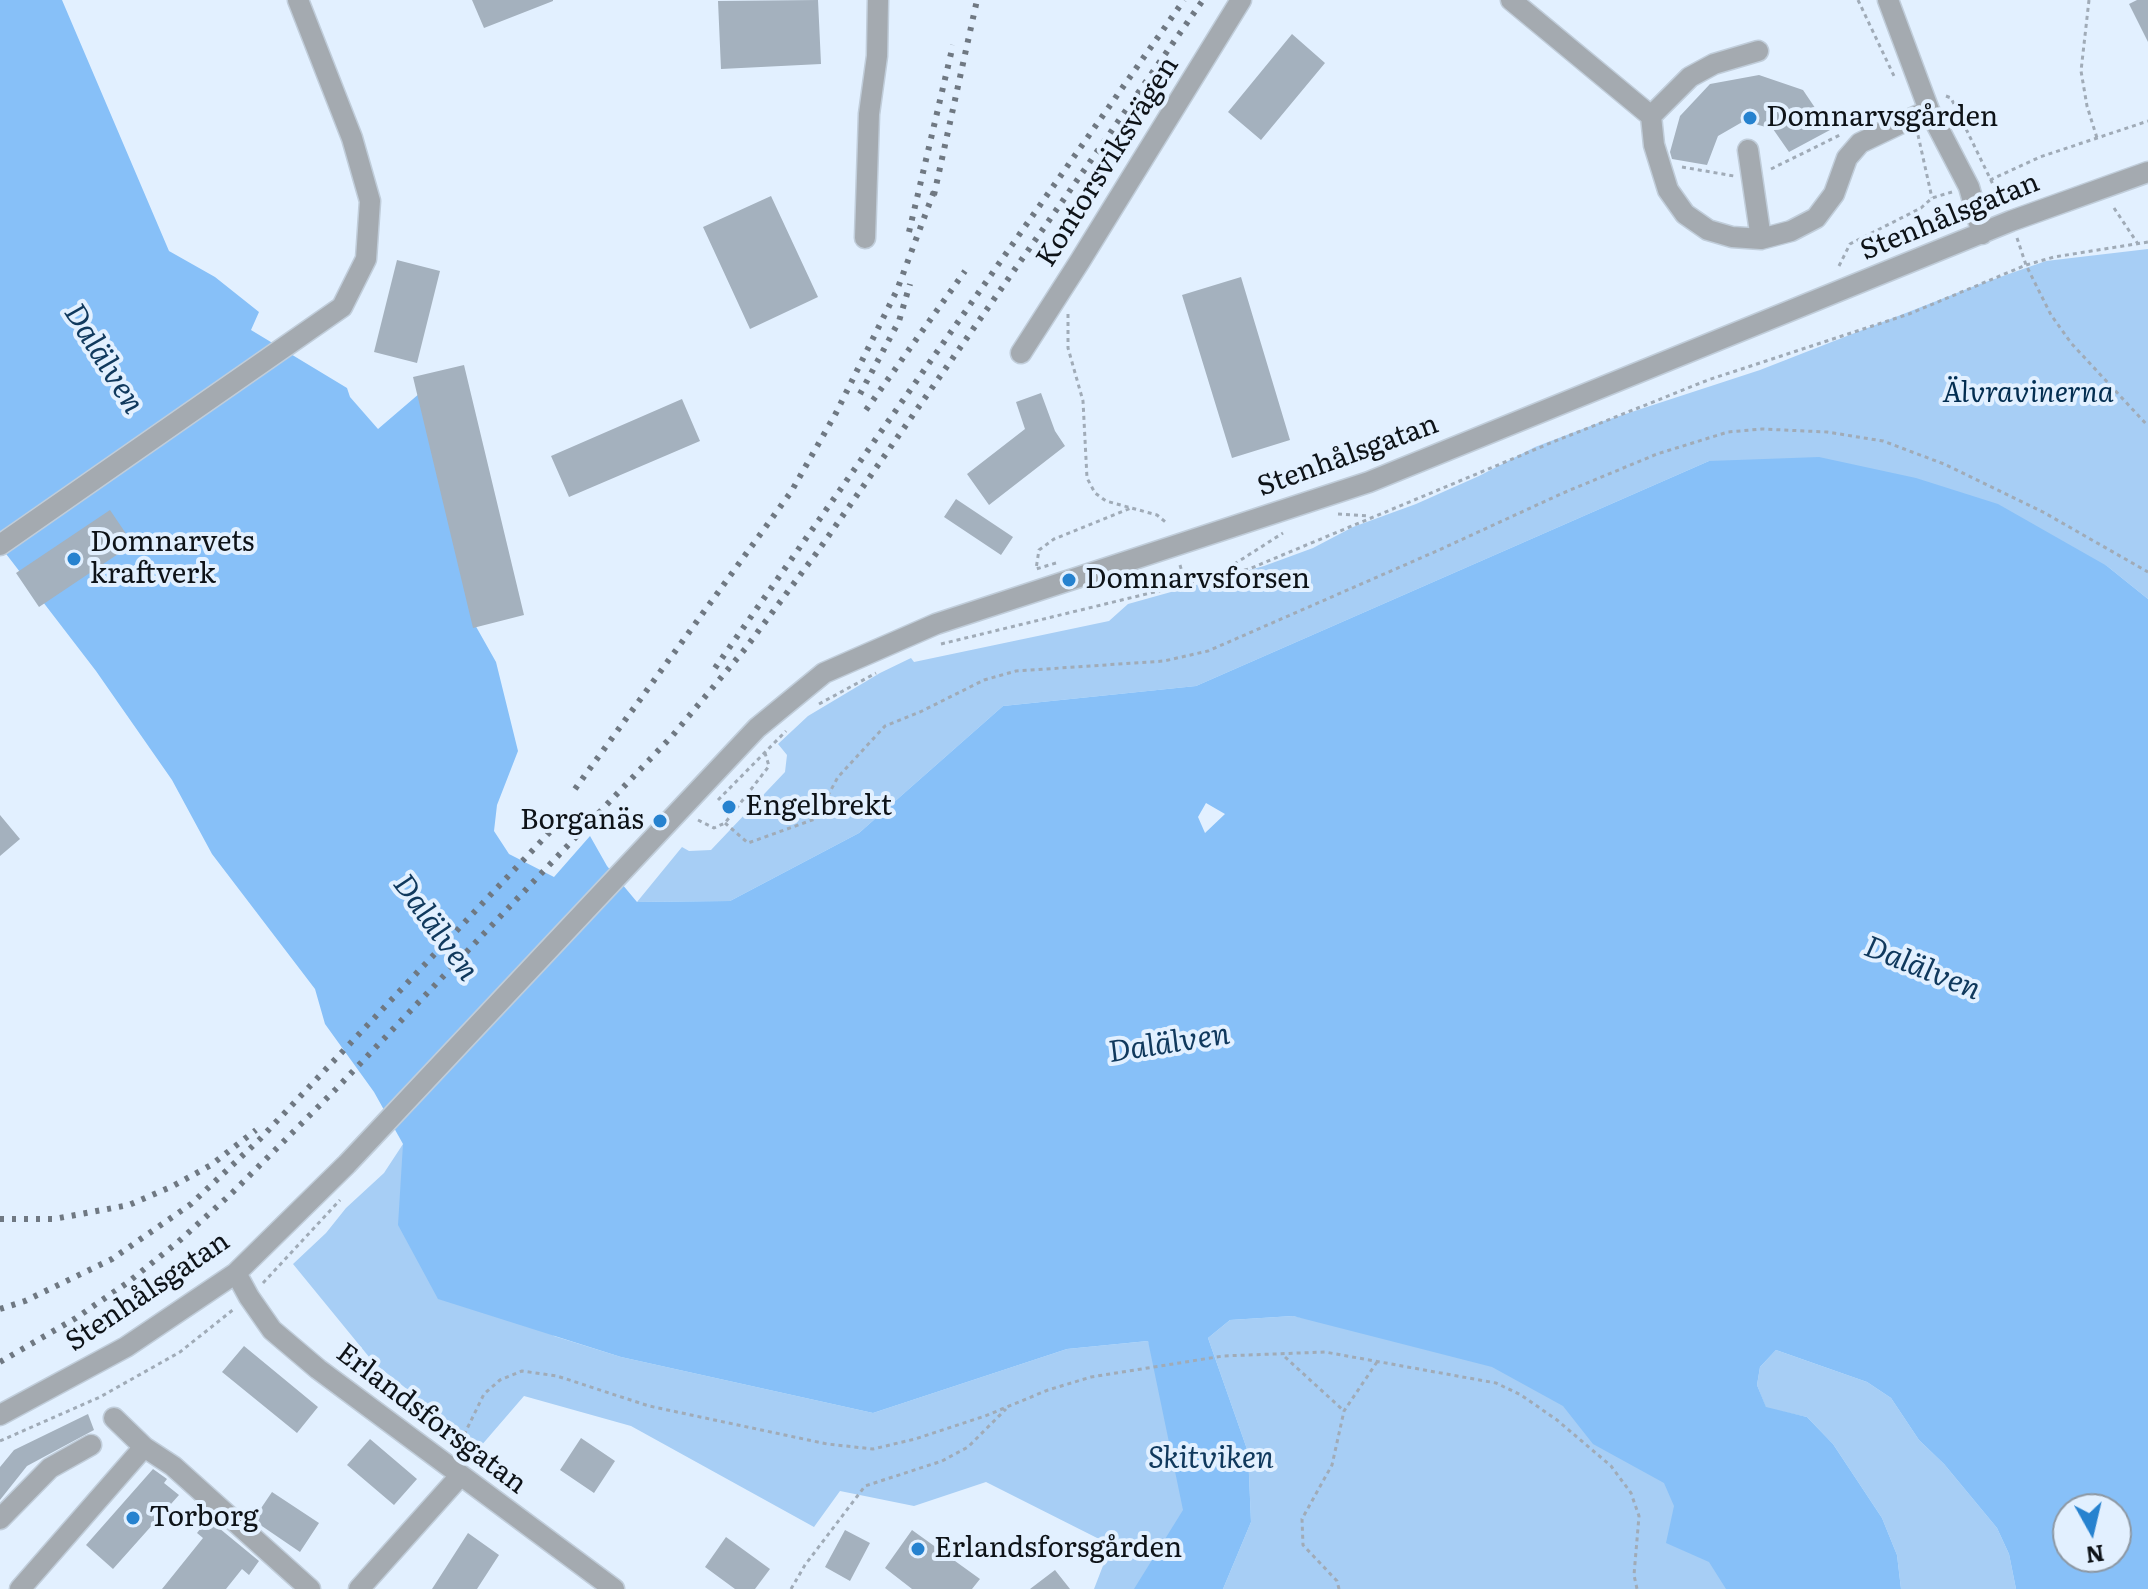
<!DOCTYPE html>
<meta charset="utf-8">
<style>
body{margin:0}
#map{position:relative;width:2148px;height:1589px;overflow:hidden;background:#e2f0ff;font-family:Literata,serif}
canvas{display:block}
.north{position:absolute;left:2052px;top:1493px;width:80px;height:80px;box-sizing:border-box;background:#e2f0ff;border:2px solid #8d98a3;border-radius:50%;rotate:172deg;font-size:22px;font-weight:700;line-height:32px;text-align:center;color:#0e1318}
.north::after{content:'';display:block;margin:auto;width:28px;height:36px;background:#2682cf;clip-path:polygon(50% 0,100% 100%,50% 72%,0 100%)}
</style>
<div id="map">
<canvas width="2148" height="1589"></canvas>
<div class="north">N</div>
</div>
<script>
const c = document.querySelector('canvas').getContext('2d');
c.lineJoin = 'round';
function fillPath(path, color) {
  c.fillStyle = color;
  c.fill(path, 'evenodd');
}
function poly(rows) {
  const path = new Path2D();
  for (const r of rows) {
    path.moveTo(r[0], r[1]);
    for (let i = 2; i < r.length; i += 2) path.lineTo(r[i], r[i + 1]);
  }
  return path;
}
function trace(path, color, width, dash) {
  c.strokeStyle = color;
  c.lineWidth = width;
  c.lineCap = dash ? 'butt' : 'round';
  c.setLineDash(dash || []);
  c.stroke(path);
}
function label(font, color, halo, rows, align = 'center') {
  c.font = font + ' Literata,serif';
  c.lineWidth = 8;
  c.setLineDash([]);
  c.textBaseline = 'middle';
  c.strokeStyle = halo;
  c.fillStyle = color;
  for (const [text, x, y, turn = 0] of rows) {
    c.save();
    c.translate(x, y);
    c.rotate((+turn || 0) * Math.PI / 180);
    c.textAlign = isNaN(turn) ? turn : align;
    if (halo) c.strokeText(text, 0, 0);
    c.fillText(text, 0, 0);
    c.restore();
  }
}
const green = poly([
 [2148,249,2148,599,2107,566,1709,461,1196,686,1003,706,859,833,730,901,637,902,682,847,689,851,711,850,785,772,787,755,778,744,808,716,880,673,911,658,914,662,1109,621,1128,604,1264,566,1313,548,1353,527,1416,504,1479,476,1535,447,1601,422,1760,370,1980,284,2046,261],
 [403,1144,554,1336,621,1357,873,1413,1067,1349,1148,1341,1200,1475,1154,1589,1094,1589,1111,1545,986,1482,914,1506,840,1491,814,1527,631,1426,524,1396,480,1447,374,1363,293,1264,326,1233,346,1208,384,1173],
 [1293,1316,1506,1357,1668,1471,1714,1565,1730,1589,1223,1589,1251,1522,1248,1452,1208,1338,1230,1320],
 [1776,1350,1867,1382,1891,1398,1919,1440,1944,1464,1997,1528,2009,1554,2016,1589,1901,1589,1897,1555,1882,1518,1833,1444,1807,1417,1766,1408,1757,1385,1760,1367]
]);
const water = poly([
 [0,0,62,0,169,251,215,277,259,312,251,330,347,388,350,397,378,429,420,393,474,623,496,662,518,751,497,805,494,831,509,854,554,877,590,836,607,866,637,902,730,901,859,833,1003,706,1196,686,1709,461,1819,457,1916,478,1998,504,2107,566,2148,599,2148,1589,2016,1589,2009,1554,1997,1528,1944,1464,1919,1440,1891,1398,1867,1382,1776,1350,1760,1367,1757,1385,1766,1407,1807,1417,1833,1444,1882,1518,1897,1555,1901,1589,1726,1589,1709,1562,1666,1543,1674,1506,1664,1483,1593,1444,1563,1406,1492,1367,1293,1316,1230,1320,1208,1338,1248,1452,1251,1522,1223,1589,1134,1589,1183,1510,1148,1341,1067,1349,873,1413,621,1357,438,1299,398,1225,403,1144,374,1092,325,1024,315,989,212,854,172,780,96,671,0,546],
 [1206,803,1225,814,1205,833,1198,817],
 [2068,1509,2116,1509,2116,1557,2068,1557]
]);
const building = poly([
 [472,0,553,0,553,1,484,28],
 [818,0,821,64,721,69,718,1],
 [2137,0,2148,0,2148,42,2129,4],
 [1292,34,1325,63,1261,140,1228,112],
 [1759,75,1803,90,1830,130,1789,152,1773,129,1744,121,1718,136,1707,165,1672,159,1670,152,1680,116,1710,84],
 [771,196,818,297,750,329,703,227],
 [397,260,440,271,417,363,374,352],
 [1241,277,1290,440,1232,458,1182,295],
 [464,365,524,615,473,628,413,377],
 [1041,393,1055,431,1065,446,989,505,967,474,1025,429,1016,402],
 [682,399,700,441,569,497,551,456],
 [956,499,1013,537,1001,555,944,517],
 [110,510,133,544,39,607,16,573],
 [0,815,20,839,0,856],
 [244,1346,318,1407,297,1433,222,1372],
 [88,1414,94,1430,27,1466,0,1500,0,1467,14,1450],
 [581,1438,615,1461,594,1493,560,1470],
 [370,1439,417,1479,394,1505,347,1465],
 [153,1469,167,1479,164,1483,179,1495,113,1569,86,1545],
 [272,1492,319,1523,300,1552,253,1520],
 [208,1519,259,1561,249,1575,242,1569,226,1589,162,1589,203,1538,197,1533],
 [845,1530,870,1543,850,1581,825,1567],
 [912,1530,980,1579,972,1589,912,1589,885,1568],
 [468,1533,499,1555,477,1589,432,1589],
 [726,1537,770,1569,755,1589,735,1589,705,1567],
 [1055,1570,1070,1589,1030,1589]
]);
const path = poly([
 [1858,0,1894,76],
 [2089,0,2081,71,2087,106,2097,138],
 [1946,96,1951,98,2003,205],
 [1918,135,1932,198],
 [1682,167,1734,176],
 [1771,169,1840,135],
 [1990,180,2040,157,2148,121],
 [2114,208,2138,244],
 [2017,238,2026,265,2051,315,2071,343,2148,426],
 [1839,266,1850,244,1921,208,1932,198,1952,192],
 [1068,314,1068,348,1083,401,1087,478,1095,493,1106,501,1157,515,1168,524],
 [1338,514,1368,516],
 [1056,563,1036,569,1039,550,1054,539,1131,508],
 [1180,565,1186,586],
 [1214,577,1283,533],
 [941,644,1249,569,1553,442,1708,380,1909,314,2026,265,2054,257,2148,242],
 [819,704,876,673],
 [718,800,786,731],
 [698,820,714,828,725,823,769,766,765,753],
 [725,823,748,843,815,819,838,777,885,726,920,712,984,680,1016,671,1164,661,1208,651,1439,550,1563,493,1657,454,1728,432,1762,429,1827,432,1883,441,1944,464,2043,512,2148,572],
 [263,1283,340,1200],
 [1285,1357,1344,1411],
 [0,1441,100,1397,180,1352,234,1309],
 [454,1447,463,1437,484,1394,500,1380,522,1371,557,1376,649,1406,827,1444,873,1449,915,1439,985,1416,1048,1390,1091,1377,1223,1356,1325,1352,1496,1383,1521,1395,1557,1420,1611,1466,1631,1493,1639,1516,1634,1575,1637,1589],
 [791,1589,805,1565,865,1486,942,1461,968,1447,1006,1409],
 [1339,1589,1337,1581,1303,1545,1302,1519,1332,1465,1344,1411,1377,1362]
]);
const minor = poly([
 [1511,0,1651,116],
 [1888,0,1929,110,1969,187,1982,234],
 [1758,51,1714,64,1690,77,1651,116,1654,145,1668,190,1685,214,1708,230,1732,237,1761,239,1791,231,1816,218,1834,194,1847,158,1860,143,1929,110],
 [1748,150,1761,239],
 [865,238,869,114,877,56,878,0],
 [1021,353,1080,261,1241,0],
 [0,545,342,307,366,259,370,201,352,138,298,0],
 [236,1273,249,1297,272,1330,318,1369,614,1589],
 [0,1415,126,1347,236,1273,347,1164,757,728,824,673,936,624,1369,482,2011,221,2148,172],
 [114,1418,144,1447,173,1466,310,1589],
 [0,1519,50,1468,91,1445],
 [20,1589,144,1447],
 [359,1589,460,1476]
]);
const rail = poly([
 [934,195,977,0],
 [909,232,953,45],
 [860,394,899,321,910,284],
 [866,410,965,271],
 [715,668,1184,0],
 [575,789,791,492,836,413,897,290,936,186],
 [0,1219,54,1219,129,1205,173,1186,211,1165,256,1130],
 [0,1309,25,1301,112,1259,191,1204,259,1140,564,817],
 [0,1362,76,1318,127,1283,178,1242,232,1193,336,1089,673,735,745,649,818,551,1203,0]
]);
const markers = [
 [1750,118,8,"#2682cf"],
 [74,559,8,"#2682cf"],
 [1069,580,8,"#2682cf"],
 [729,807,8,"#2682cf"],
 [660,821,8,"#2682cf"],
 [133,1518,8,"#2682cf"],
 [918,1549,8,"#2682cf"]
];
const poiNames = [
 ["Domnarvsgården",1766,118],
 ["Domnarvets",90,543],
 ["kraftverk",90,575],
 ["Domnarvsforsen",1085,580],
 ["Engelbrekt",745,807],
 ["Borganäs",644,821,"right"],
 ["Torborg",149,1518],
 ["Erlandsforsgården",934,1549]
];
const streetNames = [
 ["Kontorsviksvägen",1108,162,-58],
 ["Stenhålsgatan",1950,217,-22],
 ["Stenhålsgatan",1348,456,-20],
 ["Stenhålsgatan",148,1292,-34],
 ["Erlandsforsgatan",431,1419,37]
];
const parkNames = [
 ["Älvravinerna",2028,394]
];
const waterNames = [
 ["Dalälven",103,359,58],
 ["Dalälven",435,928,54],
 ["Dalälven",1922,969,22],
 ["Dalälven",1169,1044,-9],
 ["Skitviken",1211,1459]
];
fillPath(green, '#a7cef5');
fillPath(water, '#87c0f8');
fillPath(building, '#a4b1be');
trace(minor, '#c0cdda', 23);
trace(path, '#a0abb7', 3, [4, 4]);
trace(minor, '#a4aab0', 20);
trace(rail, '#6f7882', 6, [4, 8]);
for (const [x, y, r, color] of markers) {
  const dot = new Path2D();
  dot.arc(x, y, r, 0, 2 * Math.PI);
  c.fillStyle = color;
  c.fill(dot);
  trace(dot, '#e2f0ff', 3);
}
label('28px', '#0e1318', '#e2f0ff', poiNames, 'left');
label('28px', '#0e1318', '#e2f0ff', streetNames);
label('italic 28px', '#032e51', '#e2f0ff', parkNames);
label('italic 30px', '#10395d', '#e2f0ff', waterNames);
</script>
